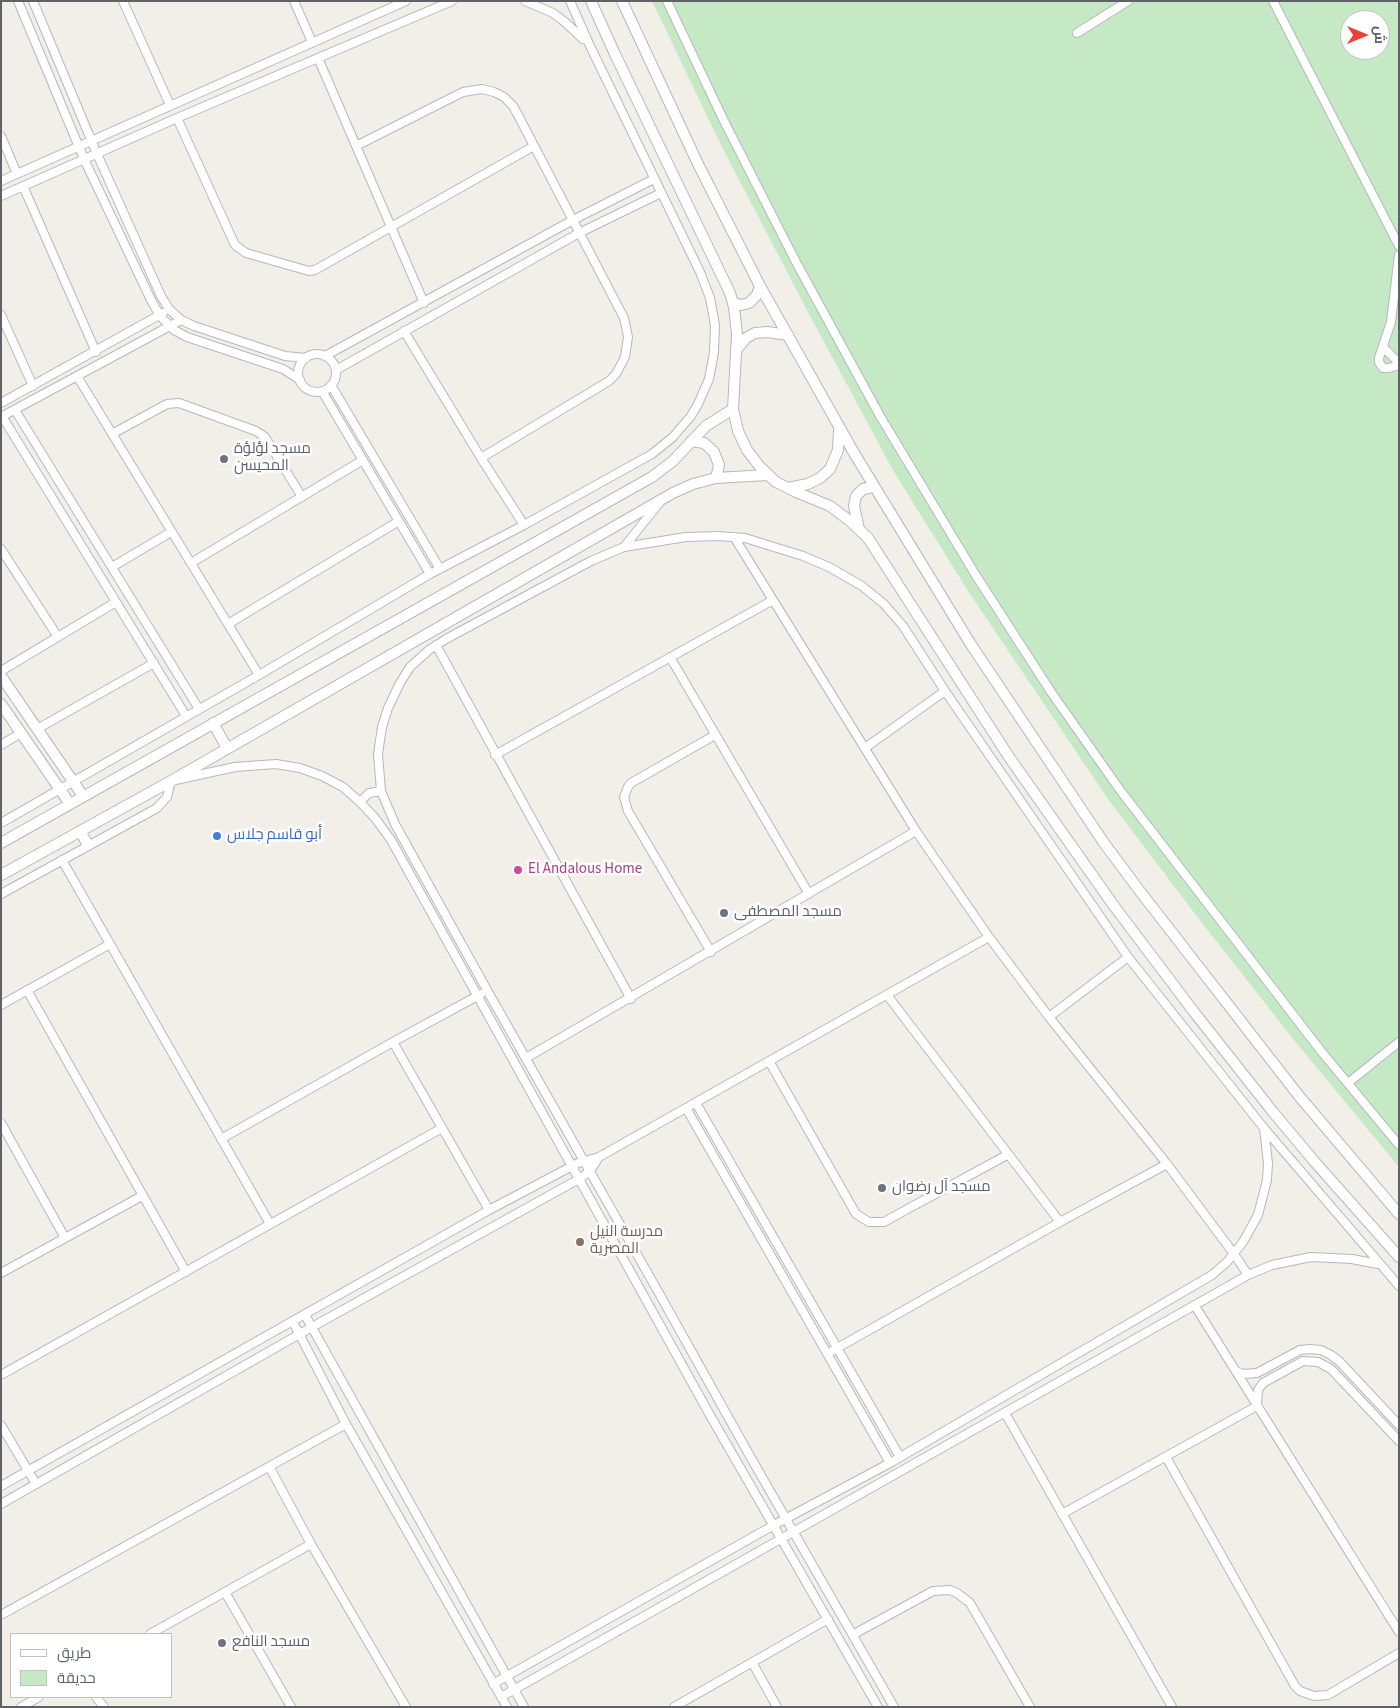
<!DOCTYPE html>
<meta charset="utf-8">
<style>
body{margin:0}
#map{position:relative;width:1400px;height:1708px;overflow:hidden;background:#f1efe8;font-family:"Source Sans 3",Cairo,sans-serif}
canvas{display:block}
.frame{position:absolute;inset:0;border:2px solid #5f6368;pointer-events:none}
.legend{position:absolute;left:10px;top:1633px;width:162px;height:65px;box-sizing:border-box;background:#fff;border:1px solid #bfc1c3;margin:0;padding:6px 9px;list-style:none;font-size:15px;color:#5f6368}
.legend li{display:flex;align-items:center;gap:10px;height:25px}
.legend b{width:25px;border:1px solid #bfc1c3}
.north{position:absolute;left:1340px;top:10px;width:50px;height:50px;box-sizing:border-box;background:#fff;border:1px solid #bfc1c3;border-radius:50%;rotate:90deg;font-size:14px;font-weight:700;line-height:20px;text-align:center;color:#5f6368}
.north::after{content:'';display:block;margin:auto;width:18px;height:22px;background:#ea4335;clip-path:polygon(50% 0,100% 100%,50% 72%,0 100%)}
</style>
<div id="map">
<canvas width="1400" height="1708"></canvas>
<div class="frame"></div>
<ul class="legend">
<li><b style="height:6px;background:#fff"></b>طريق</li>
<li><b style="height:14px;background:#c5e8c5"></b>حديقة</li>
</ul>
<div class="north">ش</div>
</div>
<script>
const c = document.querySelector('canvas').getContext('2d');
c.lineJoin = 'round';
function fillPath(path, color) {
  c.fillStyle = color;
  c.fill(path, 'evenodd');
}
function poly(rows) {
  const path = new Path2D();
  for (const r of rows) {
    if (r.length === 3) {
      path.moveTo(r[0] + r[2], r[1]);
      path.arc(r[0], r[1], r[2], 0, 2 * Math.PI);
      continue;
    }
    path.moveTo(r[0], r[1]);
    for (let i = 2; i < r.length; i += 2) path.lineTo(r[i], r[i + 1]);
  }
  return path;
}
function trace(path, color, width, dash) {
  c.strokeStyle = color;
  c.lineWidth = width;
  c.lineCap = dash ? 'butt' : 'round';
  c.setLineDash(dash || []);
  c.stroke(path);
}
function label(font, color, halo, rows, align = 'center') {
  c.font = font + ' "Source Sans 3",Cairo,sans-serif';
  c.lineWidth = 5;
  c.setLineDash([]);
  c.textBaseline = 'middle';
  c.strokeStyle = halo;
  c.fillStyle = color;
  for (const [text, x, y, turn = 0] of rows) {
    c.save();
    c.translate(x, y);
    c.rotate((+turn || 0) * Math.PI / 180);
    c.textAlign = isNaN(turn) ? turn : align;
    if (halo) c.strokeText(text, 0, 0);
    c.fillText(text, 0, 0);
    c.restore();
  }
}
const green = poly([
 [652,1,1399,1,1399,1167,1294,1040,1199,919,1108,799,970,594,894,472,809,314,721,145],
 [1350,20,1380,20,1380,50,1350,50]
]);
const minor = poly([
 [18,1,84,159,151,300,160,316,174,330,187,337,283,369,300,380],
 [33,1,97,154,161,296,169,309,181,320,194,326,285,356,306,358],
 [123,1,170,105],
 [294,1,312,42],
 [525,1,553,13,566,23,583,39],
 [667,1,724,121,797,264,880,416,975,574,1051,692,1120,790,1321,1051,1399,1145],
 [1273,1,1399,246],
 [1077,33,1128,1],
 [318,58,424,303],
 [177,118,235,245,246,253,309,271,315,270,534,146],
 [1,136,17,174],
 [356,146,463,92,482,89,494,92,504,97,513,106,519,117,624,318,628,337,625,357,616,374,609,381,481,458],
 [1,181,406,1],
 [23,186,96,352],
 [1,196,177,118,452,1],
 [1399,255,1391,322,1379,358,1379,362,1383,368,1389,368,1399,365],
 [1,315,33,386],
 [404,331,481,458,524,525],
 [1383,347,1399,363],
 [317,373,19],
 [325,356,573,220,654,179],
 [336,370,579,233,661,193],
 [77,376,259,675],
 [331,385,440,569],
 [322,391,430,574],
 [1,403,163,313],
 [15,410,199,709],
 [2,416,186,716],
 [1,417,181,320],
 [112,434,167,404,179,403,256,431,265,437,302,497],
 [660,502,624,547,591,561,446,639,429,650,410,667,400,683,388,708,382,727,378,754,381,791,395,824,487,990,660,1295,751,1458,894,1707],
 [734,537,916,831,989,937,1049,1017,1167,1164,1234,1254,1248,1275],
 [624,547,686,537,718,536,745,538,803,556,829,567,862,586,884,604,903,626,945,691,1128,957,1263,1127,1399,1286],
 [1,549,58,637],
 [191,563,363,460],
 [112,567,171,532],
 [228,624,399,521],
 [436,645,631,999],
 [670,657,809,894],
 [1,671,116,602],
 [37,729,154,663],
 [1,745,21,733],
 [865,748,945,691],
 [495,755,773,600],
 [360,802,369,793,381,791],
 [1,823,259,675,430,574,524,525,652,454,673,437,691,416,698,404,709,379,714,352,715,325,710,298,700,272,590,46,570,1],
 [62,860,270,1224],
 [1,894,157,808,167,797,171,781,235,767,276,764,300,768,322,776,343,787,360,802,375,818,391,840,711,1417,878,1707],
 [711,952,628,811,624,797,628,787,631,783,715,735],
 [27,990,186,1272],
 [887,995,1060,1222],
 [1,1005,110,944],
 [1049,1017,1128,957],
 [393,1042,489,1210],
 [526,1058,916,831],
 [769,1061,856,1214,869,1222,884,1222,891,1218,1007,1155],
 [1348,1083,1399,1042],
 [696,1103,900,1457],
 [686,1108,890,1463],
 [1,1123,65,1238],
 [221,1139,393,1042,481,994],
 [1,1273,142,1196],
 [1195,1306,1399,1632],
 [305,1315,524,1707],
 [293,1322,346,1424,507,1707],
 [832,1351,1060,1222,1167,1164],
 [1236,1371,1243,1374,1257,1373,1300,1350,1310,1349,1321,1350,1331,1355,1339,1361,1399,1425],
 [1,1375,442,1128],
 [1005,1413,1172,1707],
 [1,1425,36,1484],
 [1166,1457,1295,1686,1300,1691,1314,1696,1328,1695,1399,1653],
 [270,1468,311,1544,406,1707],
 [1,1486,489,1210,578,1163,599,1157,989,937],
 [1,1504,312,1327,579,1179,590,1171,599,1157],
 [1062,1514,1257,1406,1258,1390,1263,1383,1303,1361,1318,1362,1331,1369,1399,1441],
 [225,1592,291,1707],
 [1,1615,346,1424],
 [150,1634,311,1544],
 [854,1634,933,1591,950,1590,957,1593,970,1603,1030,1707],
 [752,1662,777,1707],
 [493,1684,774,1525,890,1463,1212,1275,1227,1262,1243,1242,1258,1215,1267,1180,1268,1163,1264,1128],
 [96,1697,104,1707],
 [501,1697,1248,1275,1272,1265,1311,1257,1352,1259,1378,1264],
 [21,1707,39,1697],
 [674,1707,828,1619]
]);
const tertiary = poly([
 [591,1,614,52,730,293,734,307,737,334,733,409,738,431,747,450,760,467,776,482,796,492,830,506,850,521,868,538,1009,757,1114,906,1194,1012,1273,1112,1314,1161,1399,1257],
 [622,1,698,164,760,286,854,453,970,643,1104,843,1139,890,1299,1096,1399,1214],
 [733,303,741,305,749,303,757,295,760,286],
 [737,349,746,338,755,333,767,332,788,335],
 [691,441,704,443,714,452,719,465,716,478],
 [788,488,808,484,820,478,830,469,838,450,839,430],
 [859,529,854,506,856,496,863,489,874,487],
 [1,676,83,796],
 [1,704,70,804],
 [213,723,227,748],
 [80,831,88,845],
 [1,843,652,477,673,461,706,426,733,409],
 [1,875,171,781,673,493,693,484,716,478,768,475]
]);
const markers = [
 [224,459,5,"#6b7280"],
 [217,836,5,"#3f7fe0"],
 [518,870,5,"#d1479c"],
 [724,913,5,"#6b7280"],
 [882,1188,5,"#6b7280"],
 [580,1242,5,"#8d6e63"],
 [222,1643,5,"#6b7280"]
];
const worshipNames = [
 ["مسجد لؤلؤة",234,450],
 ["المحيسن",234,467],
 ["مسجد المصطفى",734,913],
 ["مسجد آل رضوان",892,1188],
 ["مسجد النافع",232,1643]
];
const shopNames = [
 ["أبو قاسم جلاس",227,836]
];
const hotelNames = [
 ["El Andalous Home",528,870]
];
const educationNames = [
 ["مدرسة النيل",590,1233],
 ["المصرية",590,1250]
];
fillPath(green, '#c5e8c5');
trace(minor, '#b5b8bc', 10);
trace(tertiary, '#b5b8bc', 12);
trace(minor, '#fff', 8);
trace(tertiary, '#fff', 10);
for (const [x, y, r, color] of markers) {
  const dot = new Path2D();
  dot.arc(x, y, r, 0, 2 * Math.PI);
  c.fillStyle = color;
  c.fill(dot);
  trace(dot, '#fff', 2);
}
label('15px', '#5b616d', '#fff', worshipNames, 'left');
label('15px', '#366cbe', '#fff', shopNames, 'left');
label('15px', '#b23c85', '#fff', hotelNames, 'left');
label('15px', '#785e54', '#fff', educationNames, 'left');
</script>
